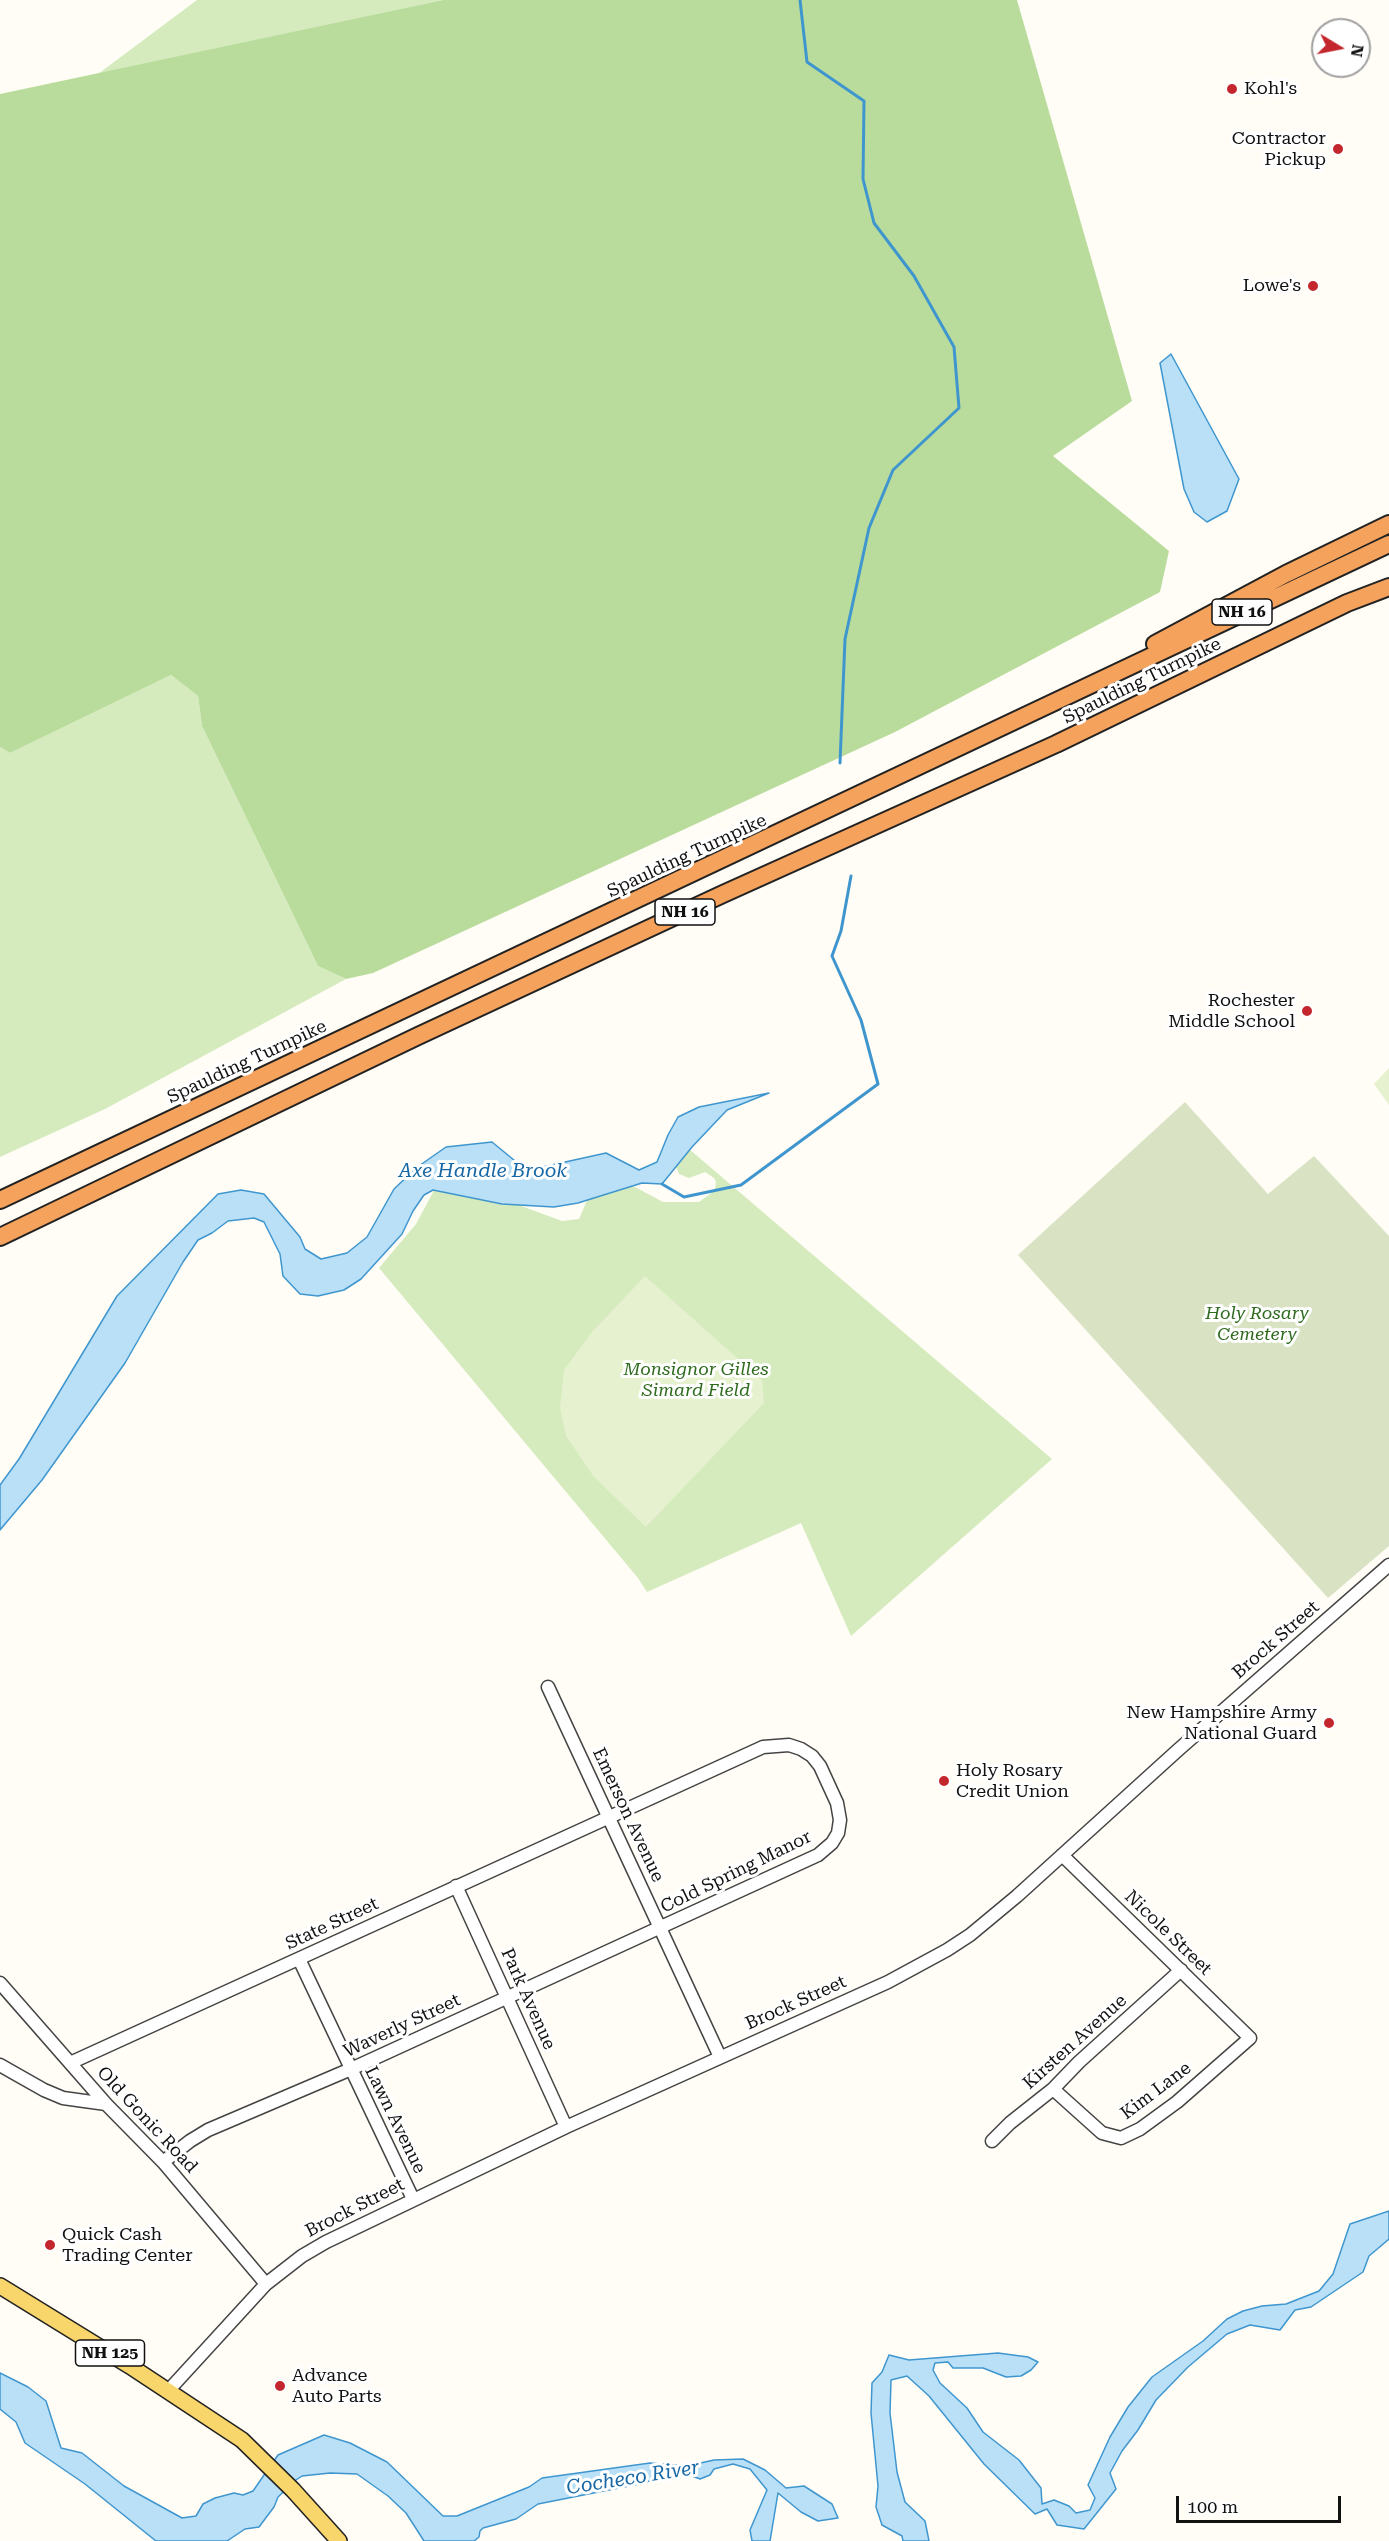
<!DOCTYPE html>
<style>
body{margin:0}
#map{position:relative;width:1389px;height:2541px;overflow:hidden;background:#fffdf5;font-family:"Roboto Serif",serif}
canvas{display:block}
.north{position:absolute;left:1311px;top:18px;width:60px;height:60px;box-sizing:border-box;background:#fff;border:2px solid #a0a0a0;border-radius:50%;rotate:100deg;font-size:16px;font-weight:700;line-height:24px;text-align:center;color:#111}
.north::after{content:'';display:block;margin:auto;width:21px;height:27px;background:#c4262e;clip-path:polygon(50% 0,100% 100%,50% 72%,0 100%)}
.scale{position:absolute;left:1176px;top:2496px;width:165px;height:27px;box-sizing:border-box;border:3px solid #111;border-top:0;padding-left:8px;font-size:18px;line-height:21px;white-space:nowrap;color:#111;-webkit-text-stroke:4px #fff;paint-order:stroke}
</style>
<div id="map">
<canvas width="1389" height="2541"></canvas>
<div class="north">N</div>
<div class="scale">100 m</div>
</div>
<script>
const c = document.querySelector('canvas').getContext('2d');
c.lineJoin = 'round';
function fillPath(path, color) {
  c.fillStyle = color;
  c.fill(path, 'evenodd');
}
function poly(rows) {
  const path = new Path2D();
  for (const r of rows) {
    path.moveTo(r[0], r[1]);
    for (let i = 2; i < r.length; i += 2) path.lineTo(r[i], r[i + 1]);
  }
  return path;
}
function trace(path, color, width, dash) {
  c.strokeStyle = color;
  c.lineWidth = width;
  c.lineCap = dash ? 'butt' : 'round';
  c.setLineDash(dash || []);
  c.stroke(path);
}
function label(font, color, halo, rows, align = 'center') {
  c.font = font + ' "Roboto Serif",serif';
  c.lineWidth = 6;
  c.setLineDash([]);
  c.textBaseline = 'middle';
  c.strokeStyle = halo;
  c.fillStyle = color;
  for (const [text, x, y, turn = 0] of rows) {
    c.save();
    c.translate(x, y);
    c.rotate((+turn || 0) * Math.PI / 180);
    c.textAlign = isNaN(turn) ? turn : align;
    if (halo) c.strokeText(text, 0, 0);
    c.fillText(text, 0, 0);
    c.restore();
  }
}
const green = poly([
 [197,0,443,0,98,74],
 [171,675,198,696,202,726,318,966,346,979,105,1109,0,1157,0,747,10,753],
 [682,1143,1052,1459,851,1636,801,1523,647,1592,638,1578,379,1268,416,1224,439,1181,516,1204,562,1221,579,1219,588,1198,614,1182,635,1187,663,1202,699,1202,710,1194,715,1189,716,1182,714,1178,705,1172,689,1178,679,1174,675,1164]
]);
const forest = poly([
 [443,0,1017,0,1132,401,1053,456,1169,551,1160,592,895,732,373,973,346,979,318,966,202,726,198,696,171,675,10,753,0,747,0,94]
]);
const cemetery = poly([
 [1185,1102,1268,1194,1314,1156,1389,1236,1389,1546,1328,1598,1018,1255]
]);
const pitch = poly([
 [1389,1068,1389,1105,1374,1084],
 [645,1276,762,1380,764,1403,646,1527,594,1477,566,1436,560,1408,564,1370,592,1332]
]);
const water = poly([
 [1171,354,1239,479,1227,511,1207,522,1194,512,1184,489,1160,363,1171,354],
 [769,1093,727,1110,692,1147,662,1184,642,1183,578,1203,554,1207,502,1204,433,1190,424,1195,413,1211,402,1234,361,1279,344,1290,318,1296,300,1294,283,1276,280,1254,264,1222,254,1218,228,1221,212,1233,198,1240,183,1262,125,1363,42,1480,0,1530,0,1485,19,1459,117,1296,218,1194,241,1190,264,1194,300,1237,305,1249,321,1259,347,1253,367,1237,394,1189,416,1168,446,1147,492,1142,520,1165,538,1168,606,1153,639,1170,657,1162,668,1135,678,1117,699,1107,769,1093],
 [1389,2211,1389,2239,1369,2256,1363,2272,1311,2307,1295,2310,1280,2330,1250,2325,1227,2334,1188,2367,1156,2400,1138,2430,1122,2451,1110,2473,1116,2489,1084,2529,1057,2525,1047,2509,1035,2514,984,2464,929,2396,907,2376,891,2380,890,2413,897,2472,905,2502,925,2521,929,2541,903,2541,902,2536,882,2525,876,2507,878,2486,871,2413,872,2383,882,2372,889,2355,909,2360,998,2353,1028,2357,1038,2362,1031,2370,1021,2376,1006,2377,983,2368,953,2368,948,2362,935,2363,933,2370,940,2383,967,2408,983,2432,1019,2460,1041,2488,1042,2504,1054,2500,1069,2506,1076,2513,1090,2510,1095,2498,1088,2485,1110,2437,1128,2407,1152,2377,1203,2341,1227,2319,1243,2311,1262,2306,1286,2304,1319,2291,1333,2274,1350,2224,1389,2211],
 [0,2373,28,2387,46,2401,61,2448,82,2453,124,2486,182,2518,196,2516,203,2504,215,2498,234,2493,243,2495,253,2491,278,2455,324,2435,350,2443,387,2462,443,2516,457,2516,529,2487,542,2478,650,2463,687,2466,714,2460,743,2459,765,2470,786,2488,804,2486,832,2504,838,2518,818,2521,801,2512,778,2493,770,2541,752,2541,750,2530,767,2490,750,2469,733,2464,714,2469,710,2475,700,2479,681,2472,639,2484,538,2504,516,2519,483,2528,480,2531,479,2537,474,2541,424,2541,406,2513,388,2496,357,2474,330,2473,302,2476,296,2480,278,2497,274,2507,259,2527,245,2529,227,2541,156,2541,85,2484,25,2443,16,2422,0,2409,0,2373]
]);
const stream = poly([
 [800,0,807,62,864,101,863,179,874,223,914,276,954,347,959,408,893,470,869,528,845,639,840,763],
 [662,1184,684,1197,741,1185,878,1084,861,1020,832,956,841,931,851,876]
]);
const minor = poly([
 [548,1687,720,2057],
 [456,1886,566,2127],
 [299,1959,413,2199],
 [0,1983,106,2104,163,2162,266,2284],
 [70,2063,763,1747,789,1745,801,1749,812,1756,820,1766,837,1803,840,1820,838,1833,832,1843,818,1855,351,2069,208,2130,190,2141,163,2162],
 [0,2065,44,2090,63,2098,106,2104],
 [1053,2089,1102,2133,1121,2138,1140,2129,1177,2102,1250,2038,1062,1855],
 [992,2141,1010,2123,1053,2089,1079,2062,1181,1970],
 [168,2391,266,2284,302,2256,326,2242,566,2127,888,1982,947,1950,970,1935,1017,1896,1178,1750,1389,1565]
]);
const major = poly([
 [0,2286,130,2366,242,2440,293,2490,339,2541]
]);
const highway = poly([
 [1155,644,1286,574,1389,524],
 [0,1200,1389,544],
 [0,1237,418,1036,723,894,1056,744,1347,603,1389,587]
]);
const markers = [
 [1232,89,6,"#c4262e"],
 [1338,149,6,"#c4262e"],
 [1313,286,6,"#c4262e"],
 [1307,1011,6,"#c4262e"],
 [1329,1723,6,"#c4262e"],
 [944,1781,6,"#c4262e"],
 [50,2245,6,"#c4262e"],
 [280,2386,6,"#c4262e"]
];
const shields = [
 [1242,612,60],
 [685,912,60],
 [110,2353,69]
];
const shieldNames = [
 ["NH 16",1242,612],
 ["NH 16",685,912],
 ["NH 125",110,2353]
];
const poiNames = [
 ["Kohl's",1244,89],
 ["Contractor",1326,139,"right"],
 ["Pickup",1326,160,"right"],
 ["Lowe's",1301,286,"right"],
 ["Rochester",1295,1001,"right"],
 ["Middle School",1295,1022,"right"],
 ["New Hampshire Army",1317,1713,"right"],
 ["National Guard",1317,1734,"right"],
 ["Holy Rosary",956,1771],
 ["Credit Union",956,1792],
 ["Quick Cash",62,2235],
 ["Trading Center",62,2256],
 ["Advance",292,2376],
 ["Auto Parts",292,2397]
];
const streetNames = [
 ["Spaulding Turnpike",1142,681,-26],
 ["Spaulding Turnpike",687,856,-25],
 ["Spaulding Turnpike",247,1062,-25],
 ["Brock Street",1276,1640,-41],
 ["Emerson Avenue",628,1815,65],
 ["Cold Spring Manor",736,1872,-26],
 ["State Street",332,1924,-25],
 ["Nicole Street",1168,1933,44],
 ["Park Avenue",528,1999,66],
 ["Brock Street",796,2003,-24],
 ["Waverly Street",402,2026,-25],
 ["Kirsten Avenue",1075,2042,-42],
 ["Kim Lane",1156,2091,-37],
 ["Old Gonic Road",147,2120,47],
 ["Lawn Avenue",395,2120,64],
 ["Brock Street",355,2208,-27]
];
const parkNames = [
 ["Holy Rosary",1257,1314],
 ["Cemetery",1257,1335],
 ["Monsignor Gilles",696,1370],
 ["Simard Field",696,1391]
];
const waterNames = [
 ["Axe Handle Brook",483,1171],
 ["Cocheco River",633,2478,-9]
];
fillPath(green, '#d5ebbd');
fillPath(forest, '#b9dc9c');
fillPath(cemetery, '#d9e3c4');
fillPath(pitch, '#e6f2cf');
fillPath(water, '#b9e0f7');
trace(water, '#3f96cf', 1.5);
trace(stream, '#3f96cf', 3);
trace(minor, '#444', 15);
trace(major, '#222', 18);
trace(highway, '#222', 20);
trace(minor, '#fff', 12);
trace(major, '#f9d66b', 15);
trace(highway, '#f5a25d', 16);
for (const [x, y, r, color] of markers) {
  const dot = new Path2D();
  dot.arc(x, y, r, 0, 2 * Math.PI);
  c.fillStyle = color;
  c.fill(dot);
  trace(dot, '#fff', 2);
}
for (const [x, y, w] of shields) {
  const box = new Path2D();
  box.roundRect(x - w / 2, y - 13, w, 26, 4.5);
  c.fillStyle = '#fff';
  c.fill(box);
  trace(box, '#111', 1.5);
}
label('bold 16px', '#111', null, shieldNames);
label('18px', '#111', '#fff', poiNames, 'left');
label('18px', '#111', '#fff', streetNames);
label('italic 18px', '#2f6b1f', '#fff', parkNames);
label('italic 20px', '#1768a6', '#fff', waterNames);
</script>
